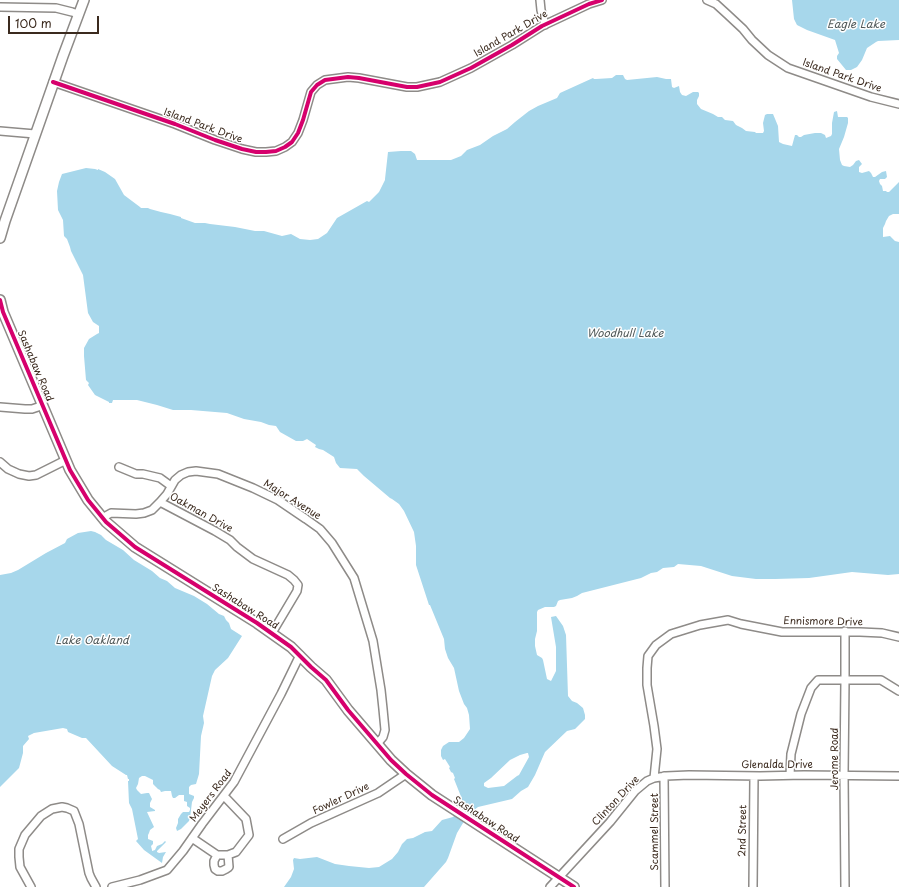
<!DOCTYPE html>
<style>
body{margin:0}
#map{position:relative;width:899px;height:887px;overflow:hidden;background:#fff;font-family:"Playpen Sans",sans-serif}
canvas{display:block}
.scale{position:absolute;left:8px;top:16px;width:91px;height:18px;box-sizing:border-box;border:2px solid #3b2a1e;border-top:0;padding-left:5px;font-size:12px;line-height:14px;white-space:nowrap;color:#3b2a1e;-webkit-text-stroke:3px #fff;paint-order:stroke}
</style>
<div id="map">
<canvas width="899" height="887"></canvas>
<div class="scale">100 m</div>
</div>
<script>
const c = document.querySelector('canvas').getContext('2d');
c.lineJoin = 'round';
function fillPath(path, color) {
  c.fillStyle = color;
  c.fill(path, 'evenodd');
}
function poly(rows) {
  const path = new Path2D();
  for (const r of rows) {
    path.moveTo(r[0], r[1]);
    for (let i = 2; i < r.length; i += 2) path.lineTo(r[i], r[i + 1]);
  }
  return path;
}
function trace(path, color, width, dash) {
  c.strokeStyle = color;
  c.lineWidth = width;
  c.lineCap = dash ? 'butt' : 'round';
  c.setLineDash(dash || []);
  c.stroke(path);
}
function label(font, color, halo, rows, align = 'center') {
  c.font = font + ' "Playpen Sans",sans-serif';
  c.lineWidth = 3;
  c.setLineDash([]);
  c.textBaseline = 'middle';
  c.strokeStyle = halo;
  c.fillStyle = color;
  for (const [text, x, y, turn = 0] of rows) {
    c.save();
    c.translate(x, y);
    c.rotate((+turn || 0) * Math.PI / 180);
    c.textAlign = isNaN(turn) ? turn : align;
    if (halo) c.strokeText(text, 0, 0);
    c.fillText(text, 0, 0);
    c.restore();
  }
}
const water = poly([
 [792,0,899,0,899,40,878,41,876,42,867,48,862,60,857,67,851,70,846,70,837,59,837,56,839,53,835,40,807,30,797,25,794,19],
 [616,75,623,75,625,79,627,80,657,77,666,79,671,79,672,87,674,88,679,86,680,92,682,95,686,96,693,92,698,92,699,93,699,96,697,100,697,104,701,109,713,114,718,117,722,117,725,120,733,121,736,125,742,128,746,131,755,132,756,133,763,133,764,131,763,123,765,115,767,114,773,114,778,126,779,142,783,144,792,146,795,135,797,135,799,137,801,137,804,135,815,133,821,133,825,135,826,138,831,136,832,134,832,123,834,112,837,111,838,117,847,117,848,118,848,123,844,137,839,149,840,160,842,165,844,166,850,167,853,165,856,161,859,160,862,164,859,167,859,172,862,173,869,171,871,173,873,177,875,177,882,172,886,171,887,177,885,179,880,179,879,181,880,184,882,186,883,191,886,191,887,192,889,192,899,182,899,214,893,214,889,216,886,221,885,224,883,228,883,237,890,236,895,241,899,242,899,574,888,575,852,572,809,578,775,579,756,579,732,576,701,566,678,564,674,567,663,568,657,572,651,573,641,578,582,593,577,596,572,598,560,600,558,601,556,606,554,607,545,607,538,610,537,612,537,631,535,639,535,646,537,655,542,658,543,660,547,679,551,681,556,671,556,647,551,617,556,616,563,626,566,635,568,696,572,701,577,703,583,708,585,715,585,719,575,729,567,731,545,752,535,775,528,787,521,791,512,799,478,807,474,810,466,818,457,833,448,858,446,862,424,887,284,887,291,877,294,869,293,860,294,858,300,859,317,857,335,864,349,866,369,868,379,867,392,859,398,852,402,844,407,839,413,838,425,832,432,831,442,820,453,817,459,811,462,805,462,799,454,779,455,778,453,773,451,772,449,768,450,767,445,759,443,760,441,756,441,750,443,746,449,742,459,742,464,738,470,729,469,715,467,708,464,704,459,691,454,668,448,658,445,649,444,639,430,605,429,605,416,565,416,546,414,532,404,511,399,504,392,499,390,498,364,476,357,469,340,468,336,463,334,457,323,450,319,449,315,447,316,445,307,439,303,441,296,441,280,432,276,426,269,425,261,422,244,419,227,413,191,410,173,410,157,405,137,400,113,400,112,403,109,403,109,402,95,395,88,385,89,383,86,380,84,356,84,348,89,339,97,334,99,333,99,326,93,322,88,313,83,275,71,251,70,247,67,239,64,236,63,220,58,210,57,191,59,182,62,174,86,168,95,169,98,170,98,169,105,172,115,179,124,195,140,207,141,208,148,208,150,209,161,212,170,214,181,217,181,218,195,223,205,223,210,224,235,227,255,231,264,231,282,236,291,234,300,239,310,240,318,239,327,233,337,218,367,201,369,202,379,192,385,180,385,179,388,152,401,151,411,151,415,154,417,160,451,160,461,156,467,150,480,145,493,136,507,129,515,122,529,111,538,106,557,98,560,93,593,78,594,79,596,79,612,78],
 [527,753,528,753,529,757,519,775,517,776,504,786,488,788,484,786,484,783,491,778,510,760,520,755],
 [91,531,95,532,101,535,106,540,123,550,134,560,152,571,160,578,167,581,175,588,194,596,207,604,219,614,224,616,226,620,229,623,231,629,242,636,228,658,215,670,212,676,203,716,204,723,201,736,199,774,196,784,191,785,189,787,189,794,194,796,194,798,192,802,190,818,189,821,181,829,177,831,176,828,178,823,178,819,181,814,183,812,189,812,190,810,190,808,187,806,187,802,184,801,184,795,179,795,175,798,173,798,172,796,171,791,165,791,161,792,160,790,158,789,153,784,153,780,145,776,142,776,139,778,138,784,136,788,137,790,141,794,147,793,149,793,152,799,150,803,150,807,155,810,155,811,147,812,154,827,150,830,149,833,148,835,148,839,153,841,153,844,151,846,152,850,152,851,155,850,157,846,162,844,165,841,166,842,157,851,157,852,159,853,166,852,163,857,162,863,144,850,136,841,138,839,132,809,129,803,128,781,129,781,129,779,128,779,127,775,126,775,112,766,86,738,82,738,68,732,67,729,63,728,34,733,28,736,29,739,23,746,23,753,19,768,0,787,0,575,11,573,18,570,46,553,65,543,67,539,78,533]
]);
const minor = poly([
 [540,0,541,10,545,25],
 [707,0,716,4,728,15,743,29,752,40,768,55,788,68,871,97,899,104],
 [0,7,56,8,72,12,78,14],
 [53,82,175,124,215,140,242,149,256,152,266,152,276,151,285,147,292,142,298,133,303,120,311,92,317,85,325,80,348,77,359,78,407,87,417,87,440,82,471,68,512,45,542,26,589,4,602,0],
 [0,131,35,134],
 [0,407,25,409,32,409,38,407,42,404],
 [0,462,8,469,19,474,29,476,36,475,66,460],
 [119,467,136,474,143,474,160,478,171,486],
 [160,502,167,494,175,480,181,475,188,472,196,471,218,474,253,488,278,500,306,519,320,529,332,543,354,578,373,641,381,690,383,709,385,730,383,737,377,744],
 [102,518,111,513,136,514,144,513,152,510,160,502,215,531,230,540,237,547,253,559,288,575,294,580,298,585,297,591,272,633],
 [845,631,845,680,844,775,845,887],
 [790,775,791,754,801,714,811,688,818,680,881,680,899,691],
 [664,776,665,887],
 [654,778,657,749,654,726,647,685,647,668,648,656,656,645,671,634,700,625,728,620,741,624,782,632,860,632,882,633,899,637],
 [192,838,217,855,228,855,236,852,249,835,246,819,224,796],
 [283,839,311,823,378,793,406,774],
 [217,855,214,861,214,865,215,869,218,871,222,871,226,869,229,867,228,855],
 [31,887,20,867,19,857,19,849,25,835,41,816,52,809,62,807,67,808,74,811,79,824,89,873,91,878,96,887],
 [112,887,140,880,167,870,183,851,202,824,234,782,281,694,300,655],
 [550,887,610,822,635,791,647,781,654,778,666,776,689,775,760,776,804,775,899,776],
 [753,887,754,776]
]);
const tertiary = poly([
 [0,238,5,221,63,56,84,0],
 [0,300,3,312,70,470,88,500,106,522,135,547,257,623,291,647,311,667,326,680,348,710,391,760,406,774,432,795,574,887]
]);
const cycleway = poly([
 [53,82,175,124,215,140,242,149,256,152,266,152,276,151,285,147,292,142,298,133,303,120,311,92,317,85,325,80,348,77,359,78,407,87,417,87,440,82,471,68,512,45,542,26,589,4,602,0],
 [0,300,3,312,70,470,88,500,106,522,135,547,257,623,291,647,311,667,326,680,348,710,391,760,406,774,432,795,574,887]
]);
const streetNames = [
 ["Island Park Drive",511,34,-30],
 ["Island Park Drive",842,76,19],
 ["Island Park Drive",203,126,20],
 ["Sashabaw Road",35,366,67],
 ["Major Avenue",292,500,32],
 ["Oakman Drive",201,513,29],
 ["Sashabaw Road",245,607,32],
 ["Ennismore Drive",823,622,1],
 ["Jerome Road",835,759,-90],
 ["Glenalda Drive",777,765],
 ["Meyers Road",211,796,-53],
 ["Fowler Drive",341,799,-25],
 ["Clinton Drive",616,801,-47],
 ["Sashabaw Road",486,820,33],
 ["2nd Street",743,831,-89],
 ["Scammel Street",655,832,-90]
];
const waterNames = [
 ["Eagle Lake",856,25],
 ["Woodhull Lake",625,334],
 ["Lake Oakland",92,641]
];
fillPath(water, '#a7d7eb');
trace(minor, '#8e8b88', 10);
trace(tertiary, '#8e8b88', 12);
trace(minor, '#fff', 7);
trace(tertiary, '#fff', 9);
trace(cycleway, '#d6006c', 4);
label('10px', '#3b2a1e', '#fff', streetNames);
label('italic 11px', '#505959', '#fff', waterNames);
</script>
